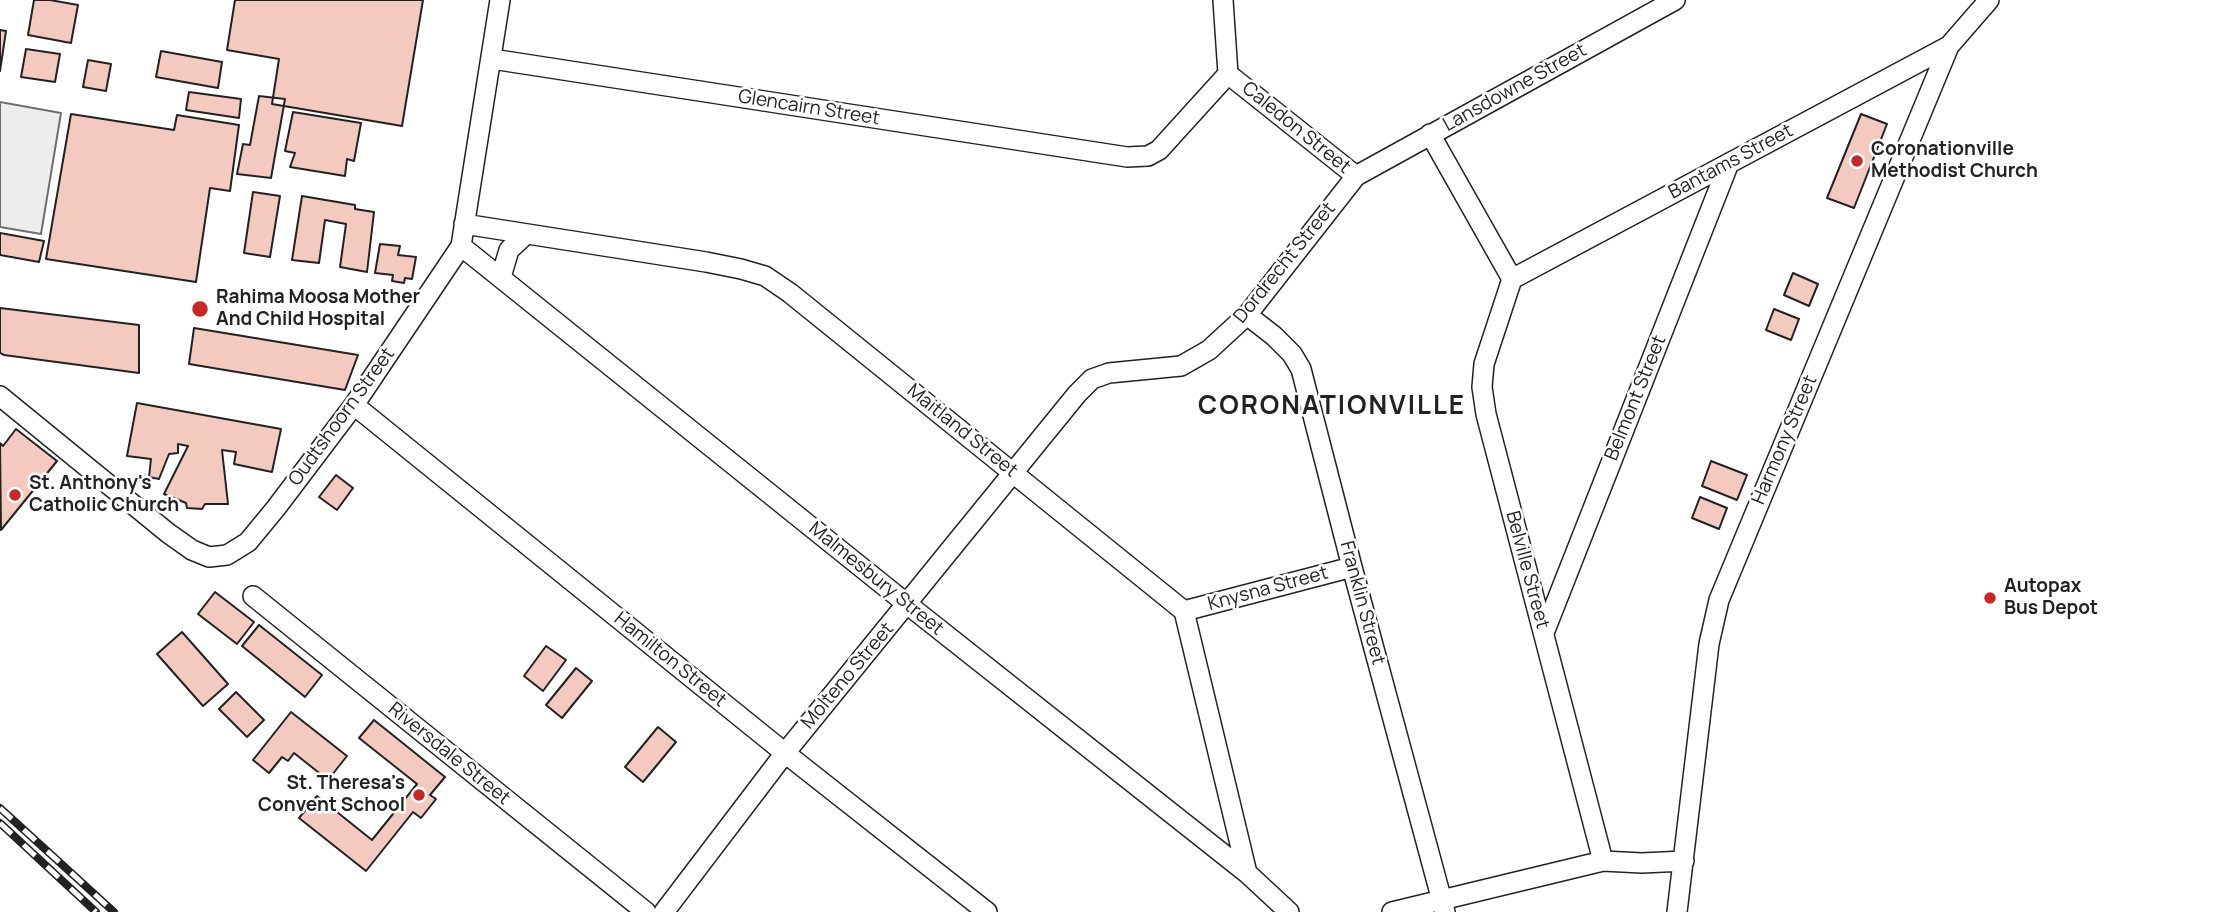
<!DOCTYPE html>
<style>
body{margin:0}
canvas{display:block;background:#fff}
</style>
<canvas width="2215" height="912"></canvas>
<script>
const c = document.querySelector('canvas').getContext('2d');
c.lineJoin = 'round';
function fillPath(path, color) {
  c.fillStyle = color;
  c.fill(path, 'evenodd');
}
function poly(rows) {
  const path = new Path2D();
  for (const r of rows) {
    path.moveTo(r[0], r[1]);
    for (let i = 2; i < r.length; i += 2) path.lineTo(r[i], r[i + 1]);
  }
  return path;
}
function trace(path, color, width, dash) {
  c.strokeStyle = color;
  c.lineWidth = width;
  c.lineCap = dash ? 'butt' : 'round';
  c.setLineDash(dash || []);
  c.stroke(path);
}
function label(font, color, halo, rows, align = 'center') {
  c.font = font + ' Manrope,sans-serif';
  c.lineWidth = 5;
  c.setLineDash([]);
  c.textBaseline = 'middle';
  c.strokeStyle = halo;
  c.fillStyle = color;
  for (const [text, x, y, turn = 0] of rows) {
    c.save();
    c.translate(x, y);
    c.rotate((+turn || 0) * Math.PI / 180);
    c.textAlign = isNaN(turn) ? turn : align;
    if (halo) c.strokeText(text, 0, 0);
    c.fillText(text, 0, 0);
    c.restore();
  }
}
const parking = poly([
 [0,102,61,113,41,234,0,227,0,102]
]);
const building = poly([
 [34,0,50,0,78,5,71,43,28,35,34,0],
 [235,0,423,0,402,126,272,104,279,59,227,50,235,0],
 [0,30,6,31,0,71,0,30],
 [26,49,60,54,55,82,21,77,26,49],
 [161,51,222,62,218,88,156,77,161,51],
 [88,60,111,64,106,91,83,87,88,60],
 [189,92,241,99,239,118,186,110,189,92],
 [259,96,285,99,271,178,237,174,243,144,250,145,259,96],
 [293,112,361,123,354,161,347,159,345,176,290,167,295,153,285,151,293,112],
 [71,114,174,130,177,115,239,125,230,191,210,188,196,282,46,259,71,114],
 [1861,114,1887,124,1854,208,1827,198,1861,114],
 [253,192,280,196,270,257,244,253,253,192],
 [302,196,355,205,355,209,374,212,367,272,340,267,346,224,325,220,319,263,292,260,302,196],
 [0,233,44,241,39,262,0,255,0,233],
 [380,244,400,246,398,255,416,257,412,279,405,278,404,283,392,281,393,275,375,273,380,244],
 [1793,273,1818,284,1809,306,1784,295,1793,273],
 [0,308,139,325,139,373,4,355,0,353,0,308],
 [1774,309,1799,319,1791,340,1766,330,1774,309],
 [194,328,358,355,345,390,189,364,194,328],
 [137,403,281,429,272,472,234,464,236,452,222,450,228,504,205,504,202,509,187,508,186,503,164,494,188,446,178,444,178,453,169,454,159,479,149,477,151,459,127,456,137,403],
 [16,429,57,461,1,530,0,443,3,446,16,429],
 [1711,461,1747,475,1737,500,1702,486,1711,461],
 [336,475,353,488,337,510,319,497,336,475],
 [1700,497,1727,508,1719,529,1692,518,1700,497],
 [215,592,254,622,237,644,198,614,215,592],
 [259,625,322,675,305,697,242,646,259,625],
 [182,632,228,684,203,706,157,654,182,632],
 [546,646,566,660,543,691,524,676,546,646],
 [576,668,592,681,562,718,546,705,576,668],
 [236,692,264,720,247,737,219,709,236,692],
 [291,712,347,756,328,780,294,753,288,761,282,757,269,773,253,760,291,712],
 [374,720,445,777,430,795,436,799,421,818,413,812,366,871,299,818,317,796,372,840,417,784,359,738,374,720],
 [658,727,676,742,643,782,625,767,658,727]
]);
const minor = poly([
 [1223,0,1228,74,1356,176],
 [492,59,1127,157,1148,156,1159,150,1228,74],
 [1430,134,1512,279],
 [464,224,706,262,741,269,765,276,790,293,1184,611,1247,873],
 [461,246,907,604,1247,873,1289,912],
 [501,277,509,250,526,234],
 [1512,279,1484,364,1482,387,1486,414,1603,861],
 [1512,279,1949,46],
 [1247,315,1274,336,1292,354,1301,369,1352,567,1445,912],
 [0,396,168,533,192,550,209,557,227,555,248,542,276,508,354,405,461,246,500,0],
 [354,405,785,753,987,912],
 [253,596,646,912],
 [1184,611,1352,567],
 [1544,633,1729,163],
 [664,912,785,753,1077,394,1092,379,1109,373,1181,366,1209,350,1247,315,1356,176,1675,0],
 [1392,912,1603,861,1642,863,1684,861],
 [1677,912,1709,644,1719,600,1949,46,1989,0]
]);
const rail = poly([
 [0,808,114,912],
 [0,823,96,912]
]);
const markers = [
 [1857,161,7,"#c62828"],
 [200,309,9,"#c62828"],
 [15,495,7,"#c62828"],
 [1990,598,7,"#c62828"],
 [419,795,7,"#c62828"]
];
const streetNames = [
 ["Lansdowne Street",1515,88,-29],
 ["Glencairn Street",809,108,9],
 ["Caledon Street",1296,128,39],
 ["Bantams Street",1731,162,-28],
 ["Dordrecht Street",1285,263,-51],
 ["Belmont Street",1636,398,-68],
 ["Oudtshoorn Street",342,417,-54],
 ["Maitland Street",962,431,39],
 ["Harmony Street",1785,440,-67],
 ["Belville Street",1527,570,75],
 ["Malmesbury Street",876,579,39],
 ["Knysna Street",1268,589,-15],
 ["Franklin Street",1362,603,75],
 ["Hamilton Street",670,660,39],
 ["Molteno Street",848,676,-50],
 ["Riversdale Street",449,754,39]
];
const poiNames = [
 ["Coronationville",1871,150],
 ["Methodist Church",1871,172],
 ["Rahima Moosa Mother",216,298],
 ["And Child Hospital",216,320],
 ["St. Anthony's",29,484],
 ["Catholic Church",29,506],
 ["Autopax",2004,587],
 ["Bus Depot",2004,609],
 ["St. Theresa's",405,784,"right"],
 ["Convent School",405,806,"right"]
];
const districtNames = [
 ["CORONATIONVILLE",1332,407]
];
fillPath(parking, '#ededed');
trace(parking, '#6f6f6f', 2);
fillPath(building, '#f3c9c0');
trace(building, '#222', 2);
trace(minor, '#222', 22);
trace(minor, '#fff', 19);
trace(rail, '#222', 8);
trace(rail, '#fff', 5, [16]);
for (const [x, y, r, color] of markers) {
  const dot = new Path2D();
  dot.arc(x, y, r, 0, 2 * Math.PI);
  c.fillStyle = color;
  c.fill(dot);
  trace(dot, '#fff', 2.5);
}
label('19px', '#222', '#fff', streetNames);
label('bold 19px', '#222', '#fff', poiNames, 'left');
c.letterSpacing = '2px';
label('bold 26px', '#222', '#fff', districtNames);
c.letterSpacing = '0px';
</script>
